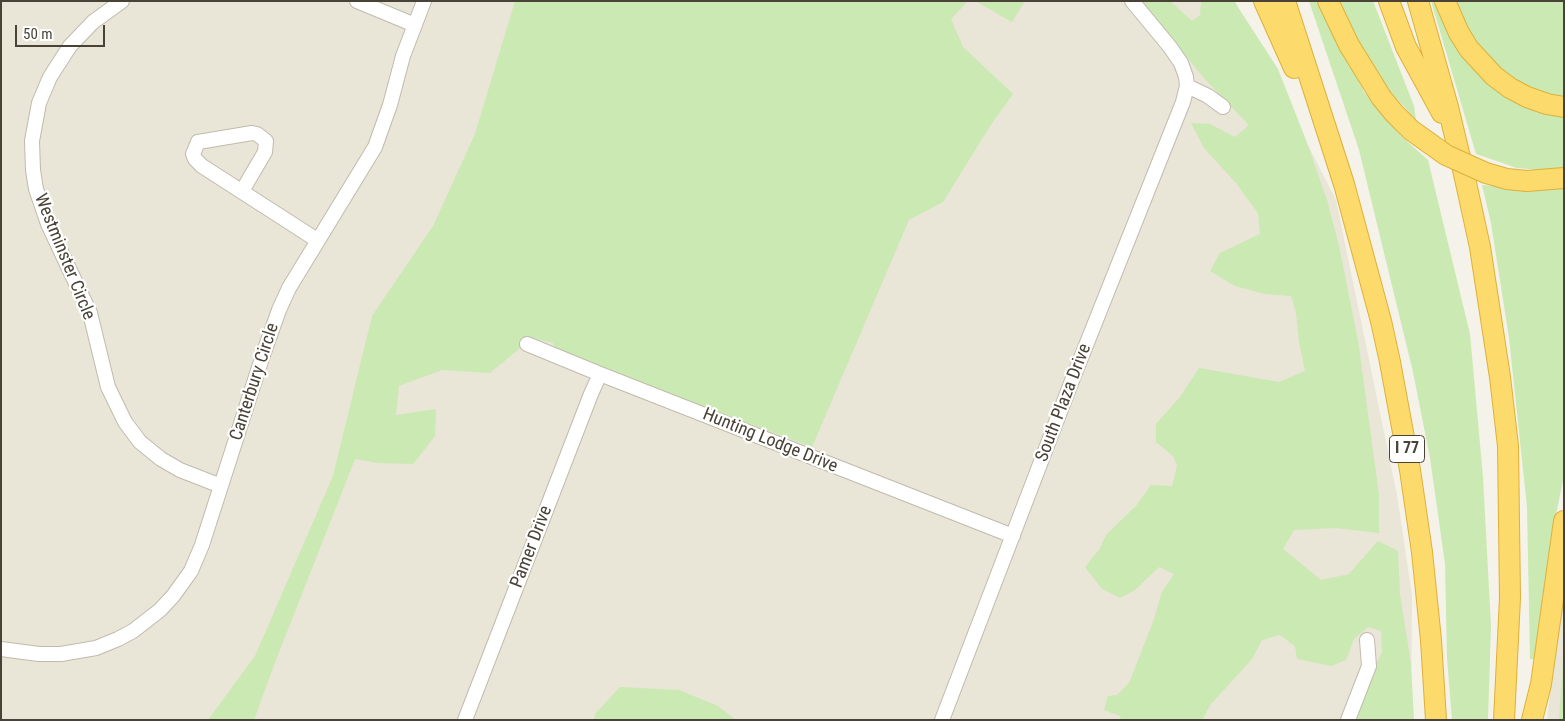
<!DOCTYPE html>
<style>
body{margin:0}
#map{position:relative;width:1565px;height:721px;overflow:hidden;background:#f5f2e9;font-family:"Roboto Condensed",sans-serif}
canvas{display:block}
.frame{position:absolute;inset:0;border:2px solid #494337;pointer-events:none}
.scale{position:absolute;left:15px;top:25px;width:90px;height:22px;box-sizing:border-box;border:2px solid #494337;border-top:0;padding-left:6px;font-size:15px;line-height:18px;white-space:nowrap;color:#494337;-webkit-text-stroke:4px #fff;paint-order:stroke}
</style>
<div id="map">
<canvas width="1565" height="721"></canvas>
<div class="frame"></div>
<div class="scale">50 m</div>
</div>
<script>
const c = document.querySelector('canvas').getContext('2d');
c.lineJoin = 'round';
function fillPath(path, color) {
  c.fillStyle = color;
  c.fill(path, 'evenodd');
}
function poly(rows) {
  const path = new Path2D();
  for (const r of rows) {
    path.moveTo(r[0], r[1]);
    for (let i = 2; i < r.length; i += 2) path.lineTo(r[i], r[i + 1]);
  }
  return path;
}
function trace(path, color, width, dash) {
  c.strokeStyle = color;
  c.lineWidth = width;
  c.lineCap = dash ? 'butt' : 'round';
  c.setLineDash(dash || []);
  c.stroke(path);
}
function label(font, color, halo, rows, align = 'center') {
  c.font = font + ' "Roboto Condensed",sans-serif';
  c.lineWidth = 4.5;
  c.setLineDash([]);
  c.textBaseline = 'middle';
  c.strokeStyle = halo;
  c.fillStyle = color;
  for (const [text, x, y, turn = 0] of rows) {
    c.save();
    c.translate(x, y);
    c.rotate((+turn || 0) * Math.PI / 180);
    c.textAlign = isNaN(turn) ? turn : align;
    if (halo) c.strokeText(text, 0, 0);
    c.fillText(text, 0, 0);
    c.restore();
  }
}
const residential = poly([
 [1,1,1235,1,1336,200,1397,495,1412,595,1411,720,1,720],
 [1564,578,1564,720,1547,720,1554,657]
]);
const green = poly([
 [515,1,968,1,951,19,963,47,1013,94,990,126,943,202,909,220,812,447,556,352,553,343,532,338,490,373,442,370,399,386,396,415,436,409,435,436,413,464,378,463,355,459,274,665,254,720,208,720,255,656,333,476,372,316,433,226,475,134],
 [975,1,1025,1,1012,22],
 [1141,1,1170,1,1192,21,1200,15,1201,1,1234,1,1278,69,1306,140,1327,200,1339,246,1358,340,1379,495,1379,533,1335,528,1294,530,1283,549,1321,580,1349,574,1378,541,1398,551,1400,594,1411,664,1414,720,1356,720,1372,672,1382,652,1381,631,1368,627,1354,639,1346,660,1331,666,1297,659,1295,646,1280,635,1262,640,1252,659,1211,704,1202,720,1121,720,1120,716,1104,710,1108,696,1117,695,1129,683,1153,622,1162,592,1174,574,1159,567,1135,590,1120,598,1102,589,1085,567,1099,550,1106,535,1136,506,1151,485,1172,486,1177,466,1173,456,1156,442,1156,424,1180,397,1199,368,1279,382,1305,371,1299,342,1296,312,1291,296,1265,294,1235,286,1210,271,1220,253,1260,234,1258,213,1236,183,1204,148,1191,123,1210,124,1235,137,1249,125,1203,77],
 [1309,1,1319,1,1364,92,1401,136,1428,160,1470,334,1483,477,1491,626,1488,720,1452,720,1447,658,1445,564,1430,458,1413,372,1359,150],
 [1334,1,1373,1,1414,106,1416,120,1377,76],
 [1431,1,1438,1,1466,53,1564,112,1564,172,1517,168,1476,154],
 [1453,1,1564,1,1564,100,1518,83,1475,47],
 [1482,185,1528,189,1564,189,1564,476,1555,519,1538,660,1530,659,1527,507,1509,338,1491,223],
 [1564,644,1564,720,1559,720],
 [620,687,679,690,718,706,736,720,594,720,595,714]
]);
const minor = poly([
 [122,1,93,22,70,46,50,77,39,103,32,141,33,170,36,189,48,224,90,313,108,387,125,422,140,442,161,459,180,470,221,486],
 [357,1,415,25],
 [1187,86,1208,96,1223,107],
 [242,191,265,152,266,141,257,134,252,133,198,142,193,154,195,159,202,166,317,240],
 [527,344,600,374,1013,536],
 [1,649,39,654,61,654,96,648,118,639,133,631,160,610,173,596,191,571,202,545,263,355,279,310,289,288,375,147,390,105,403,56,424,1],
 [465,720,591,394,600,374],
 [942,720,1073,378,1183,102,1187,86,1186,77,1181,63,1170,47,1132,1],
 [1348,720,1369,666,1367,640]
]);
const highway = poly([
 [1264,1,1294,68],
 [1285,1,1344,184,1381,321,1390,362,1410,470,1422,552,1431,640,1436,720],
 [1328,1,1349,45,1381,97],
 [1389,1,1406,47,1442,113],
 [1418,1,1448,107,1464,174,1480,247,1500,377,1508,446,1510,598,1504,720],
 [1445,1,1459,33,1469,49,1494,76,1510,88,1527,97,1547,104,1564,107],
 [1527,181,1564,178],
 [1532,720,1541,684,1564,521]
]);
const highwayBridge = poly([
 [1381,97,1394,113,1411,130,1446,155,1486,173,1507,179,1527,181]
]);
const shields = [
 [1407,449,35]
];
const shieldNames = [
 ["I 77",1407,449]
];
const streetNames = [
 ["Westminster Circle",64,257,68],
 ["Canterbury Circle",255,382,-72],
 ["South Plaza Drive",1064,403,-69],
 ["Hunting Lodge Drive",770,441,22],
 ["Pamer Drive",532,547,-69]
];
fillPath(residential, '#e9e5d7');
fillPath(green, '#cbe9b2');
trace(minor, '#c0bbac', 16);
trace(highway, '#deb03a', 22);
trace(minor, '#fff', 14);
trace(highway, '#fdda6c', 20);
trace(highwayBridge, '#deb03a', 22, []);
trace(highwayBridge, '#fdda6c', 20);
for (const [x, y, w] of shields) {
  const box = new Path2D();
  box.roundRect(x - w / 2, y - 13.5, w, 27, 4);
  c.fillStyle = '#fff';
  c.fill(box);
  trace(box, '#494337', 1);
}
label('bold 16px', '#494337', null, shieldNames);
label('18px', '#494337', '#fff', streetNames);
</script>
